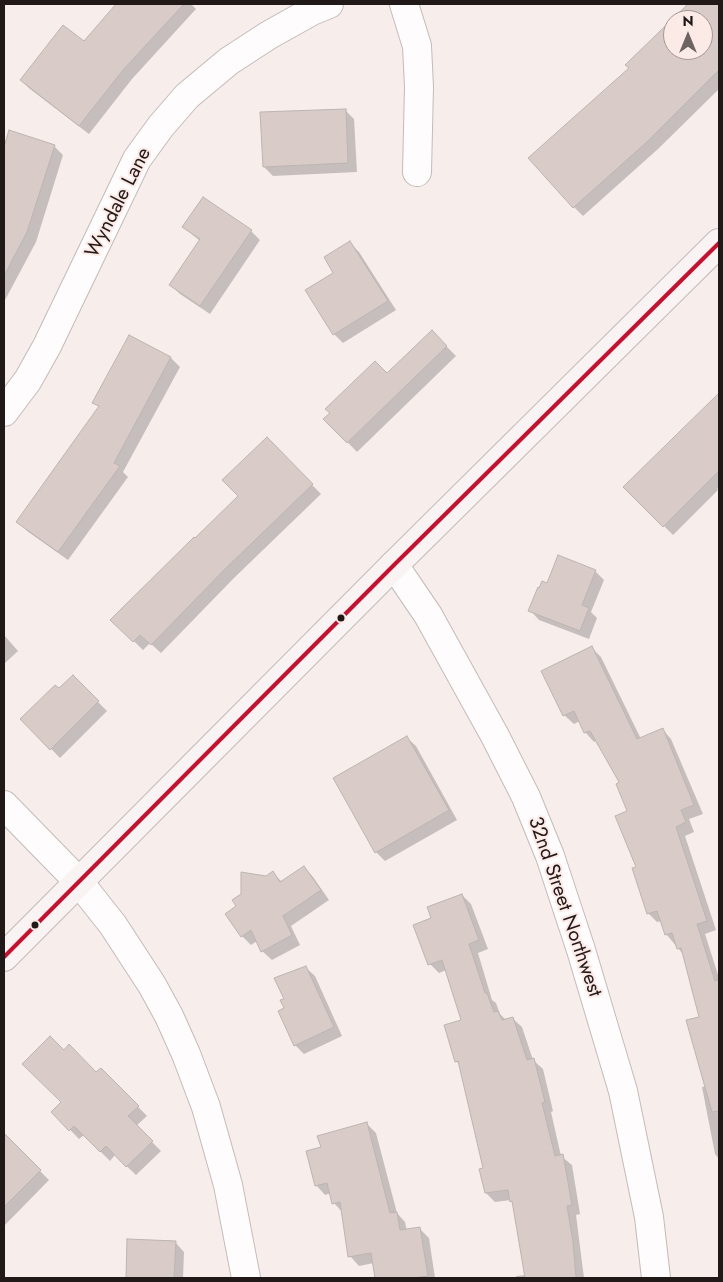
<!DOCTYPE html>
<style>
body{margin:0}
#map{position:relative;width:723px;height:1282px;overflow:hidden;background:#f7eeeb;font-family:Jost,sans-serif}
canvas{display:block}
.frame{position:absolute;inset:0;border:5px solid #211918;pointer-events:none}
.north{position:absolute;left:663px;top:10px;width:50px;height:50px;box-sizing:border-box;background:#fceae6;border:1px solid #a49694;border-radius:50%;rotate:0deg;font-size:14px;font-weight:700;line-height:20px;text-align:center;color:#211918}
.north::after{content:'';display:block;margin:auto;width:18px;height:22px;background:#6c6462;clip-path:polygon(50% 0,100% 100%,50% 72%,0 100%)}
</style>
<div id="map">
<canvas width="723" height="1282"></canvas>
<div class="frame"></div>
<div class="north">N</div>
</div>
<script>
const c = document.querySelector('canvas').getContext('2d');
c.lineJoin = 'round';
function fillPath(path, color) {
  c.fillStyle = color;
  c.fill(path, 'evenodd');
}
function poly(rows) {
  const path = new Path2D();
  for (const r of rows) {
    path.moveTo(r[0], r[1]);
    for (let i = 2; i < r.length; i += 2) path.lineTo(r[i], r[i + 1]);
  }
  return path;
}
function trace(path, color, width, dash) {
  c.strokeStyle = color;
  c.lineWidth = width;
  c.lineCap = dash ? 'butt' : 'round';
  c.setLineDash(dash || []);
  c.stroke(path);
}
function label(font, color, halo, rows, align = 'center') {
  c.font = font + ' Jost,sans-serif';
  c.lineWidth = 4;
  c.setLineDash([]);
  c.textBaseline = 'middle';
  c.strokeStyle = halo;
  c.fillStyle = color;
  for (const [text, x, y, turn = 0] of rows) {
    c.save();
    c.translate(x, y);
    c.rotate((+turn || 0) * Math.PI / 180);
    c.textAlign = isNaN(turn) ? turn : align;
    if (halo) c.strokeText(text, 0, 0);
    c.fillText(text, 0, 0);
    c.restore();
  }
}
const shadow = poly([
 [118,4,191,4,196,9,132,79,89,134,30,89,21,80,85,43],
 [690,4,719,4,719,89,658,149,583,216,574,207,631,68,673,20,673,50,703,50,703,20,673,20],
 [345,110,354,119,357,172,273,176,264,167],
 [10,132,54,146,63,155,36,242,4,302,4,151],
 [203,198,251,231,260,240,210,314,180,294,171,285,200,241,183,227],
 [350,243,359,252,396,310,343,343,334,334,335,273],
 [432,332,456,356,357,452,325,419,387,375],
 [130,337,171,358,180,367,123,472,128,477,68,560,27,531,18,521,100,408,94,402],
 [719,395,719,487,717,489,718,490,673,535,625,487],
 [267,439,321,494,234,578,161,653,150,643,143,650,112,620,240,496],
 [595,571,604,580,591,612,597,618,589,639,539,620,530,610,548,584],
 [4,635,18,651,4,664],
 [592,648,601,657,641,739,662,729,671,739,703,814,689,819,694,832,685,836,716,930,705,934,719,978,719,1159,715,1154,702,1087,706,1086,701,1018,683,954,666,934,662,921,657,922,648,913,628,811,621,783,597,740,594,742,585,732,580,721,574,724,564,715],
 [73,677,107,711,60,758,22,719],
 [406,737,416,746,457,820,385,861,376,852],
 [304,867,313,877,329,900,291,926,300,945,272,960,262,951,257,941,251,945,242,936,238,906,273,873,282,882],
 [462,895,471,904,488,949,478,953,492,1000,496,1003,500,1014,506,1020,512,1018,522,1027,533,1060,543,1069,553,1111,551,1112,561,1156,572,1165,580,1214,576,1215,584,1278,516,1278,516,1276,526,1275,514,1204,511,1200,495,1202,486,1193,485,1169,460,1065,456,1061,463,1021,446,970,439,973,430,964,432,919],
 [305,967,315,976,342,1036,304,1054,295,1045,285,1008,285,1000],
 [64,1052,96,1074,101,1069,147,1116,136,1126,161,1151,136,1175,115,1155,110,1161,84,1135,79,1139,53,1112,63,1102],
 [367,1124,376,1133,397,1213,405,1222,407,1231,420,1229,429,1238,435,1278,376,1278,374,1263,359,1266,350,1256,343,1213,334,1203,331,1193,325,1195,316,1185,322,1148],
 [4,1135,49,1180,4,1226],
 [129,1240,175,1242,184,1252,183,1278,127,1278]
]);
const building = poly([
 [116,4,184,4,123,70,79,126,20,80,63,25,84,41,116,4],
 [688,4,719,4,719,70,649,140,573,208,528,158,629,68,625,65,688,4],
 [673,20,703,20,703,50,673,50,673,20],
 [346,109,348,163,263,167,260,112,346,109],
 [9,130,55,145,27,232,4,276,4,147,9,130],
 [203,197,252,230,200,306,169,285,200,239,182,227,203,197],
 [350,241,388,301,333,335,305,290,333,273,324,257,350,241],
 [432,330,447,346,347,443,323,419,330,413,325,409,375,361,387,373,432,330],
 [129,335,171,357,114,463,120,466,58,552,16,522,99,406,92,403,129,335],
 [719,393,719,471,663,527,623,487,719,393],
 [267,437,313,484,225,569,151,645,140,635,133,642,110,620,194,537,195,538,238,496,222,480,267,437],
 [558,555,596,570,582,605,589,608,580,631,528,611,538,587,539,588,542,581,547,583,558,555],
 [592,646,637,739,663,728,694,805,681,810,686,822,676,827,707,921,697,924,715,981,719,979,719,1111,712,1112,686,1020,699,1017,681,948,677,949,672,933,665,935,657,911,647,914,632,868,636,867,615,816,627,811,616,784,619,782,590,731,584,733,574,711,563,716,541,671,592,646],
 [73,675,99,701,50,750,20,719,55,685,59,688,73,675],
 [407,736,449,810,375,853,333,778,407,736],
 [304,866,321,890,283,916,292,935,261,952,251,930,241,937,225,914,236,906,232,900,241,894,241,872,266,876,273,871,280,882,304,866],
 [462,894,479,940,469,944,485,993,487,993,494,1012,498,1011,502,1020,513,1017,527,1060,534,1058,545,1102,542,1103,555,1156,563,1154,572,1205,567,1206,573,1242,576,1278,525,1278,512,1201,510,1202,508,1190,485,1193,479,1169,483,1168,458,1061,455,1062,444,1025,461,1020,442,960,428,965,413,925,431,918,427,907,462,894],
 [306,966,334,1027,294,1046,278,1011,284,1008,280,1000,284,999,274,978,306,966],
 [50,1036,64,1050,69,1044,96,1072,101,1068,139,1106,128,1116,153,1141,126,1167,106,1146,100,1152,74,1126,69,1131,51,1112,61,1102,22,1064,50,1036],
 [367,1122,390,1213,397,1212,400,1230,420,1227,428,1276,412,1278,375,1278,371,1253,348,1257,340,1202,332,1204,327,1183,315,1186,306,1151,321,1147,317,1136,367,1122],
 [4,1133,41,1170,4,1207,4,1133],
 [127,1239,176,1241,174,1278,126,1278,127,1239]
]);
const street = poly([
 [404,4,417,46,419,87,417,172],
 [4,412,28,380,47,346,137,159,161,126,187,96,229,61,269,35,312,11,329,4],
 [394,565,428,615,495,736,526,797,550,856,581,950,623,1091,649,1217,656,1278],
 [4,805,79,882,113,925,152,985,169,1016,186,1054,206,1107,228,1185,246,1278]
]);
const secondary = poly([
 [4,957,394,565,719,243]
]);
const bus1 = poly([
 [4,957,394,565,719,243]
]);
const markers = [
 [341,618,4.5,"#211918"],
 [35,925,4.5,"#211918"]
];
const streetNames = [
 ["Wyndale Lane",119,203,-63],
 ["32nd Street Northwest",564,907,71]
];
fillPath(shadow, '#0003');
fillPath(building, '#d9cbc8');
trace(building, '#bcb4b1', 1);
trace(street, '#c3bbb9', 30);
trace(secondary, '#c3bbb9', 30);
trace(street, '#fefcfc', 28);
trace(secondary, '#f9f4f3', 28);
trace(bus1, '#c8102e', 4);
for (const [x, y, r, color] of markers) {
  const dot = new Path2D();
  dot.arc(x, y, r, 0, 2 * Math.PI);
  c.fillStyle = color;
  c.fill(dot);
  trace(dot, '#fceae6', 2);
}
label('20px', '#211918', '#fceae6', streetNames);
</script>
